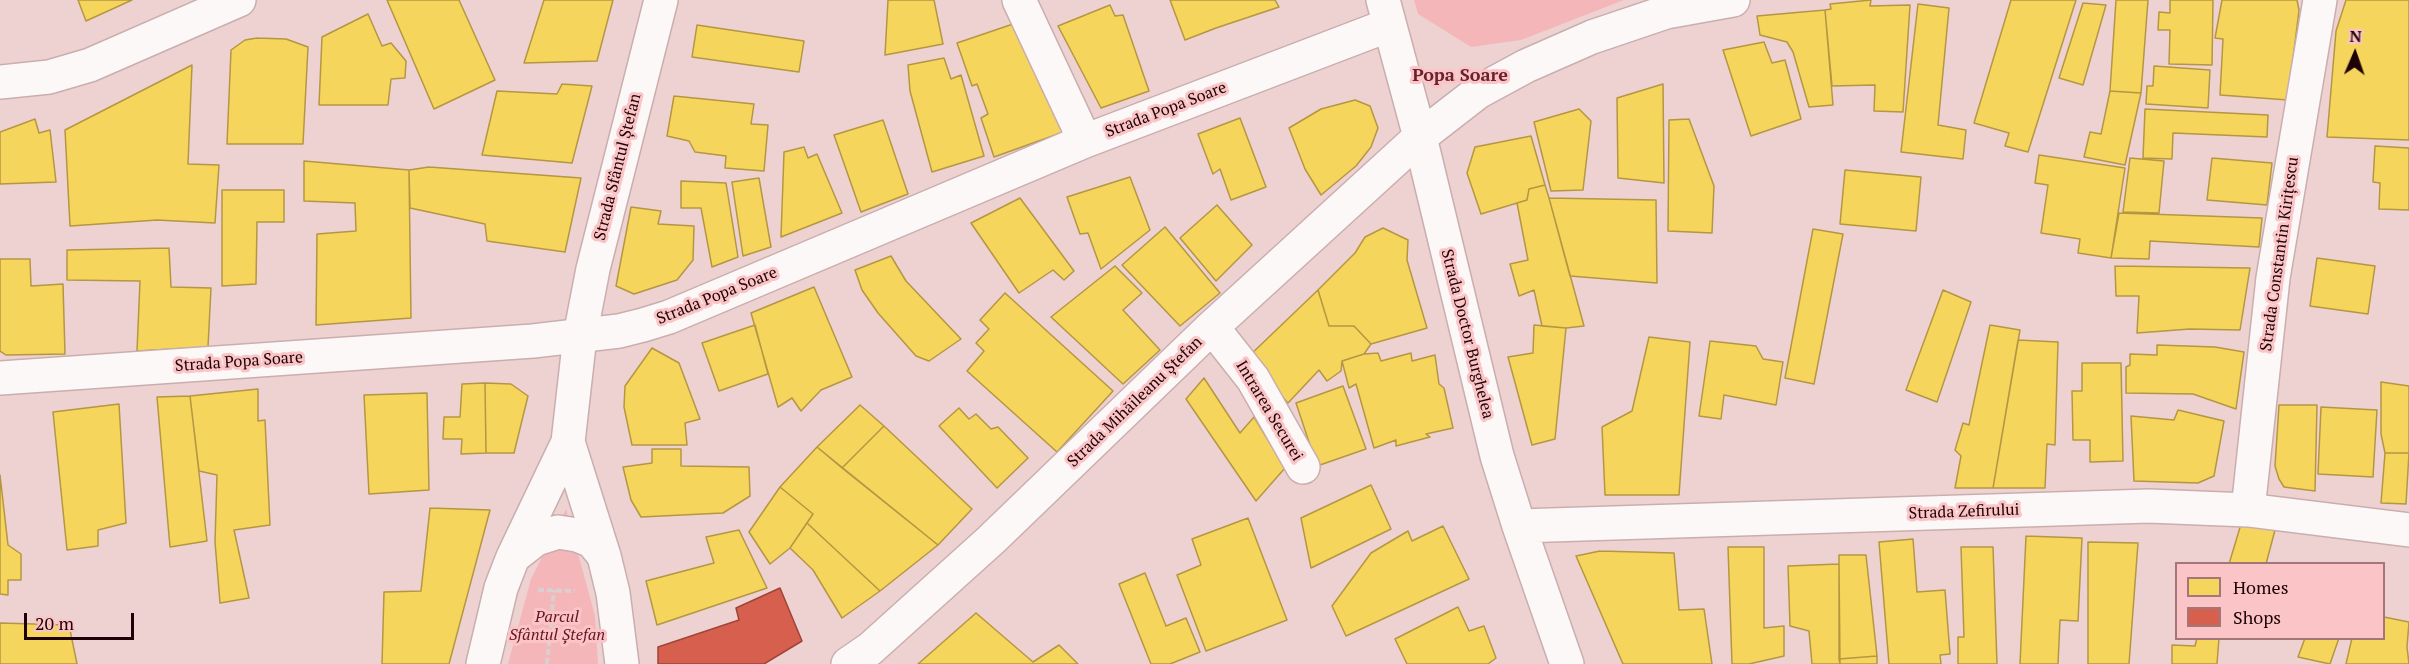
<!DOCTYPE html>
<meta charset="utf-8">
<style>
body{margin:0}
#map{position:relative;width:2409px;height:664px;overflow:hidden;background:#eed2d2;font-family:"PT Serif",serif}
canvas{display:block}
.legend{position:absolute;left:2175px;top:562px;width:210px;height:78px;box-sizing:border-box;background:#fbc5c7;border:2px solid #a37779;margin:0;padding:8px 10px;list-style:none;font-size:18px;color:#1e0205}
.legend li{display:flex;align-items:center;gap:12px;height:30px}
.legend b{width:30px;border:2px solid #a37779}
.north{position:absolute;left:2325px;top:24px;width:60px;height:60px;-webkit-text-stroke:4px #fbc5c7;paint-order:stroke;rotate:2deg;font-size:16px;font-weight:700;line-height:24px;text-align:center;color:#1e0205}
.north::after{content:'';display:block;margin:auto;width:21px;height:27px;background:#1e0205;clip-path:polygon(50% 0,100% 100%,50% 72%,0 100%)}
.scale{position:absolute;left:24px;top:613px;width:110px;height:27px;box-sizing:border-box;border:3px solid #1e0205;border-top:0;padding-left:8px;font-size:18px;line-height:21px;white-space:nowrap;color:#1e0205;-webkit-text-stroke:4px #fbc5c7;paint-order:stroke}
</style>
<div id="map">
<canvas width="2409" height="664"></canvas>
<ul class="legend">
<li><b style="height:16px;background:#f6d55c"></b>Homes</li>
<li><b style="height:16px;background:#d6604d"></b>Shops</li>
</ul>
<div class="north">N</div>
<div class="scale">20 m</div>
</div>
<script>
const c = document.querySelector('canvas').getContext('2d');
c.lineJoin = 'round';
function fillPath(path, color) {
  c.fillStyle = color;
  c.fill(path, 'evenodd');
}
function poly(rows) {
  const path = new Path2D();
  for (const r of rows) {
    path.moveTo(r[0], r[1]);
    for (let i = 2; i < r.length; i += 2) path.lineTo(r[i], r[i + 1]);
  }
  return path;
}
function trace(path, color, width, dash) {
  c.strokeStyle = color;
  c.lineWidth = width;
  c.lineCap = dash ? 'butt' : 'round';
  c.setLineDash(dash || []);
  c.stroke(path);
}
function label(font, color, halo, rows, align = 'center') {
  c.font = font + ' "PT Serif",serif';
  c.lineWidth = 6;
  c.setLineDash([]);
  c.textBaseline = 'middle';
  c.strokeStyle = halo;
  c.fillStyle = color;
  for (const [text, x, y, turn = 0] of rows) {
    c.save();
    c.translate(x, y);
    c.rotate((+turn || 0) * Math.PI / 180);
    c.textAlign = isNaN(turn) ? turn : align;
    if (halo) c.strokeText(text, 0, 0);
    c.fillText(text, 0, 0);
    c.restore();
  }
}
const green = poly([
 [1414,0,1624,0,1521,40,1471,47,1418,14],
 [566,509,595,616,598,664,508,664,531,579]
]);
const homes = poly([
 [78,0,132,0,86,21,78,0],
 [387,0,459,0,495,80,434,109,387,0],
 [544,0,613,0,597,61,524,63,544,0],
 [888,0,934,0,943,44,885,55,888,0],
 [1170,0,1275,0,1279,7,1216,28,1185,40,1170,0],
 [1871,0,1870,6,1910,5,1903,112,1874,111,1875,85,1832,86,1825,10,1831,9,1830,4,1871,0],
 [2011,0,2076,0,2028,152,2005,146,2009,133,1974,123,2011,0],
 [2116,0,2148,0,2141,93,2110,91,2116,0],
 [2170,0,2213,0,2212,65,2169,64,2170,30,2158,30,2159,12,2170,13,2170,0],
 [2222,0,2297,0,2299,10,2288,100,2220,95,2223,39,2215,38,2222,0],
 [2346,0,2409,0,2409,140,2327,137,2336,31,2346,0],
 [2083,3,2106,5,2083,85,2059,78,2083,3],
 [1918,4,1949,8,1938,125,1966,130,1963,159,1901,152,1918,4],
 [1110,5,1115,16,1123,15,1149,91,1101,108,1058,26,1110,5],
 [1825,10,1833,105,1809,107,1793,52,1787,42,1760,35,1757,16,1825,10],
 [368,14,382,46,391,43,406,61,405,78,391,79,388,105,319,105,322,37,368,14],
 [1016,23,1043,92,1056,90,1072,129,994,157,981,118,988,114,977,84,972,86,957,43,1016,23],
 [697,25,804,41,799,72,692,57,697,25],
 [257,38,286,39,308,47,303,144,227,144,231,50,245,40,257,38],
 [1764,42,1772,63,1785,60,1801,119,1751,136,1723,50,1764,42],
 [944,58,951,79,961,75,984,156,932,172,910,91,908,65,944,58],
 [192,65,188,164,219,165,215,223,157,220,70,226,65,130,192,65],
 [2154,66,2210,70,2208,108,2146,104,2147,86,2153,86,2154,66],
 [562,84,592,86,572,163,482,155,497,91,557,94,562,84],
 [1663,84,1664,183,1618,178,1617,98,1663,84],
 [2110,91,2141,93,2125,165,2084,157,2090,132,2101,134,2110,91],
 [674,96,754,104,751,124,768,125,764,171,725,168,726,156,695,152,689,141,667,136,674,96],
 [1355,100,1370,106,1378,128,1371,147,1356,166,1321,195,1305,169,1289,128,1321,109,1355,100],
 [1579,109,1591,121,1583,190,1551,191,1534,122,1579,109],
 [2145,109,2268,115,2267,137,2173,133,2172,159,2143,158,2145,109],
 [1240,118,1266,187,1231,200,1220,169,1213,174,1198,134,1240,118],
 [35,119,39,133,50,130,56,182,0,184,0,132,35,119],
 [1689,119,1714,186,1712,233,1668,231,1669,120,1689,119],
 [883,120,908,194,861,212,834,135,883,120],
 [1531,136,1545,185,1529,189,1527,200,1481,214,1467,173,1475,147,1531,136],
 [2375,146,2409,148,2409,210,2379,209,2380,183,2373,182,2375,146],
 [804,147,808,158,817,154,842,213,781,237,784,152,804,147],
 [2039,155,2125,168,2111,258,2078,253,2080,239,2041,233,2048,185,2035,183,2039,155],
 [2130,158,2164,161,2159,213,2123,212,2130,158],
 [2212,158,2272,163,2267,205,2207,200,2212,158],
 [304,161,409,170,411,318,316,325,317,234,356,231,355,203,304,201,304,161],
 [429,167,581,178,565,252,487,241,485,224,410,208,409,170,429,167],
 [1845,170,1921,177,1916,231,1840,224,1845,170],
 [1130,177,1150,230,1101,269,1088,233,1080,234,1067,197,1130,177],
 [759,178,771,247,743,256,732,182,759,178],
 [681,181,726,183,738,257,712,267,701,208,681,208,681,181],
 [1545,185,1549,198,1584,326,1566,328,1542,326,1534,290,1519,296,1510,264,1528,260,1517,203,1527,200,1529,189,1545,185],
 [222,190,284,190,284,222,257,222,256,284,222,286,222,190],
 [1020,198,1074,271,1064,280,1053,270,1019,293,971,223,1020,198],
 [1549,198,1656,200,1657,283,1570,276,1549,198],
 [1217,205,1252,245,1216,281,1180,238,1217,205],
 [631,207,661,211,658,224,694,226,693,260,677,280,634,294,616,286,631,207],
 [2119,213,2262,218,2259,247,2150,241,2149,259,2111,258,2119,213],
 [1165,227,1220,293,1180,326,1122,265,1165,227],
 [1383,228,1408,240,1407,260,1427,328,1371,344,1354,326,1329,326,1318,290,1355,253,1365,237,1383,228],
 [1813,229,1843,234,1814,384,1785,378,1813,229],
 [169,248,171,287,211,288,208,347,137,351,140,281,67,280,67,250,169,248],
 [891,256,906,281,961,339,929,361,916,356,878,313,862,290,855,270,891,256],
 [2317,258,2375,266,2368,314,2310,306,2317,258],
 [0,259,30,259,31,286,63,284,65,354,6,355,0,351,0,259],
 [1115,266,1142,293,1123,310,1160,350,1123,384,1051,317,1115,266],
 [2115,266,2250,268,2240,330,2190,329,2137,333,2139,296,2116,296,2115,266],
 [814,287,852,377,821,390,801,411,792,398,778,407,751,313,814,287],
 [1318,290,1329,326,1354,326,1371,344,1364,354,1342,361,1341,371,1327,381,1319,370,1288,403,1247,358,1318,290],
 [1943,290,1971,302,1937,402,1906,390,1943,290],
 [1005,293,1113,391,1057,452,967,371,984,351,976,343,989,329,980,320,1005,293],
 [755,325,768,374,719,391,702,343,755,325],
 [1534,325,1566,328,1555,439,1532,445,1508,357,1533,353,1534,325],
 [1990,325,2020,330,1993,488,1955,488,1961,456,1955,450,1963,423,1969,425,1990,325],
 [1649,337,1690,342,1679,495,1605,495,1602,427,1632,411,1649,337],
 [2018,340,2058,342,2055,445,2047,444,2045,488,1993,488,2018,340],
 [1710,341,1756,346,1763,359,1783,362,1776,405,1724,395,1721,419,1699,416,1710,341],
 [2157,345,2215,347,2244,352,2236,409,2193,394,2126,393,2126,367,2130,365,2130,354,2157,355,2157,345],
 [652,348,679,363,700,419,685,423,687,445,632,445,624,407,625,386,652,348],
 [1378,353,1381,361,1411,353,1412,361,1435,355,1439,384,1444,388,1453,428,1426,434,1430,437,1396,446,1396,440,1374,448,1356,384,1349,388,1342,361,1364,354,1378,353],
 [2082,363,2121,363,2123,461,2090,462,2090,440,2073,440,2072,391,2082,391,2082,363],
 [1204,378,1240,433,1254,417,1285,468,1256,501,1186,399,1204,378],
 [2381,382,2409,386,2409,453,2385,453,2381,434,2381,382],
 [485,383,511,384,528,396,514,453,486,453,485,383],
 [485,383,486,453,461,454,462,439,443,439,444,417,460,417,462,384,485,383],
 [1343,386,1366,449,1317,466,1296,403,1343,386],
 [258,389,258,421,265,420,270,525,234,530,249,598,220,603,215,542,217,475,199,471,190,396,258,389],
 [427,393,429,490,369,494,364,395,427,393],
 [190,396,207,541,170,547,157,397,190,396],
 [119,404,126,523,98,530,98,546,67,550,53,412,119,404],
 [860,405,884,426,842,468,817,447,860,405],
 [2279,405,2317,405,2315,491,2284,487,2279,479,2275,466,2279,405],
 [2321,407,2377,410,2373,477,2318,474,2321,407],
 [959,408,969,419,976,414,991,429,998,427,1028,458,997,488,939,426,959,408],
 [2178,410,2224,421,2214,476,2198,483,2134,481,2131,416,2174,420,2178,410],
 [884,426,972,509,938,545,842,468,884,426],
 [817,447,938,545,880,591,807,523,813,514,780,487,817,447],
 [652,449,681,449,681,466,749,467,750,496,723,513,641,517,631,500,623,467,652,463,652,449],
 [2385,453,2409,453,2406,504,2381,503,2385,453],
 [0,475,8,545,21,554,21,580,8,580,8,595,0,594,0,475],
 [1371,485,1391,529,1311,568,1301,518,1371,485],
 [780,487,813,514,790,548,770,564,749,532,780,487],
 [430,508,490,510,449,664,382,664,384,592,421,591,430,508],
 [1248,518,1287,620,1206,651,1177,575,1201,565,1192,539,1248,518],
 [807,523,880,591,842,618,813,570,790,548,807,523],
 [2241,524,2275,530,2266,564,2229,564,2241,524],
 [1443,526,1469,579,1346,636,1332,606,1371,553,1408,531,1412,541,1443,526],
 [739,530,767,588,657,625,646,581,714,563,706,537,739,530],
 [2026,536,2082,538,2078,621,2060,620,2058,664,2020,664,2026,536],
 [1913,539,1917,592,1945,590,1950,654,1940,655,1941,664,1889,664,1879,542,1913,539],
 [2088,542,2138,543,2129,664,2088,664,2088,542],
 [1728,547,1764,547,1764,628,1784,626,1784,656,1749,664,1732,664,1728,547],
 [1961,547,1993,547,1997,664,1958,664,1958,637,1964,637,1961,547],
 [1600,551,1674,553,1679,610,1704,609,1712,664,1623,664,1576,556,1600,551],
 [1839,555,1866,555,1877,656,1839,659,1839,555],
 [1839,564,1840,664,1812,664,1809,631,1790,626,1788,566,1839,564],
 [1145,573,1166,626,1186,618,1200,652,1170,664,1151,664,1119,584,1145,573],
 [1458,607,1469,631,1484,626,1496,658,1488,664,1407,664,1395,639,1458,607],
 [976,613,1033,662,1059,645,1078,664,918,664,976,613],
 [2384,617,2409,622,2407,647,2409,664,2346,664,2352,638,2384,638,2384,617],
 [0,623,69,625,77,664,0,664,0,623],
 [2197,638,2219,638,2217,664,2172,664,2172,645,2195,646,2197,638],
 [2305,638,2339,638,2330,664,2298,657,2305,638],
 [1877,656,1877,664,1840,664,1839,659,1877,656]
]);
const shops = poly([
 [780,588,802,641,764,664,658,664,658,647,739,620,736,608,780,588]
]);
const path = poly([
 [538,590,575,591],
 [547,664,554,590]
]);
const street = poly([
 [1019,0,1085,141],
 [1383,0,1420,137,1497,456,1519,526,1567,664],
 [0,82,49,77,90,65,239,0],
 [1212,327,1253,379,1303,467],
 [0,378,533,341,619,331,643,325,669,317,1085,141,1389,25],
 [2248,510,2273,278,2320,0],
 [1519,526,2149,506,2248,510,2409,530],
 [848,664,870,649,991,540,1212,327,1420,137,1478,92,1526,66,1592,37,1666,12,1733,0]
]);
const secondary = poly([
 [568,442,604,556,613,593,622,664],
 [513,557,536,539,558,532,577,535,592,541,604,556],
 [483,664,501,588,513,557,568,442,580,336,593,269,661,0]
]);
const streetNames = [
 ["Strada Popa Soare",1166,110,-21],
 ["Strada Sfântul Ștefan",618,167,-76],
 ["Strada Constantin Kirițescu",2280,254,-82],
 ["Strada Popa Soare",717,296,-22],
 ["Strada Doctor Burghelea",1467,334,76],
 ["Strada Popa Soare",239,362,-4],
 ["Strada Mihăileanu Ștefan",1135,402,-44],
 ["Intrarea Securei",1269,411,59],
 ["Strada Zefirului",1964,512,-2]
];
const parkNames = [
 ["Parcul",557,617],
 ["Sfântul Ștefan",557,635]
];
const neighbourhoodNames = [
 ["Popa Soare",1460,76]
];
fillPath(green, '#f5b6b9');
fillPath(homes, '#f6d55c');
trace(homes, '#b59642', 1.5);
fillPath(shops, '#d6604d');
trace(shops, '#9f4437', 1.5);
trace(street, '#caaeae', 36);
trace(secondary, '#caaeae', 36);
trace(path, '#d9d0d0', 4, [6, 3]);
trace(street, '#fcf8f8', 33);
trace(secondary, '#fcf8f8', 33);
label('16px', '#1e0205', '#fbc5c7', streetNames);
label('italic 16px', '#651422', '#fbc5c7', parkNames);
label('bold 18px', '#6b222c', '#fbc5c7', neighbourhoodNames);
</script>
